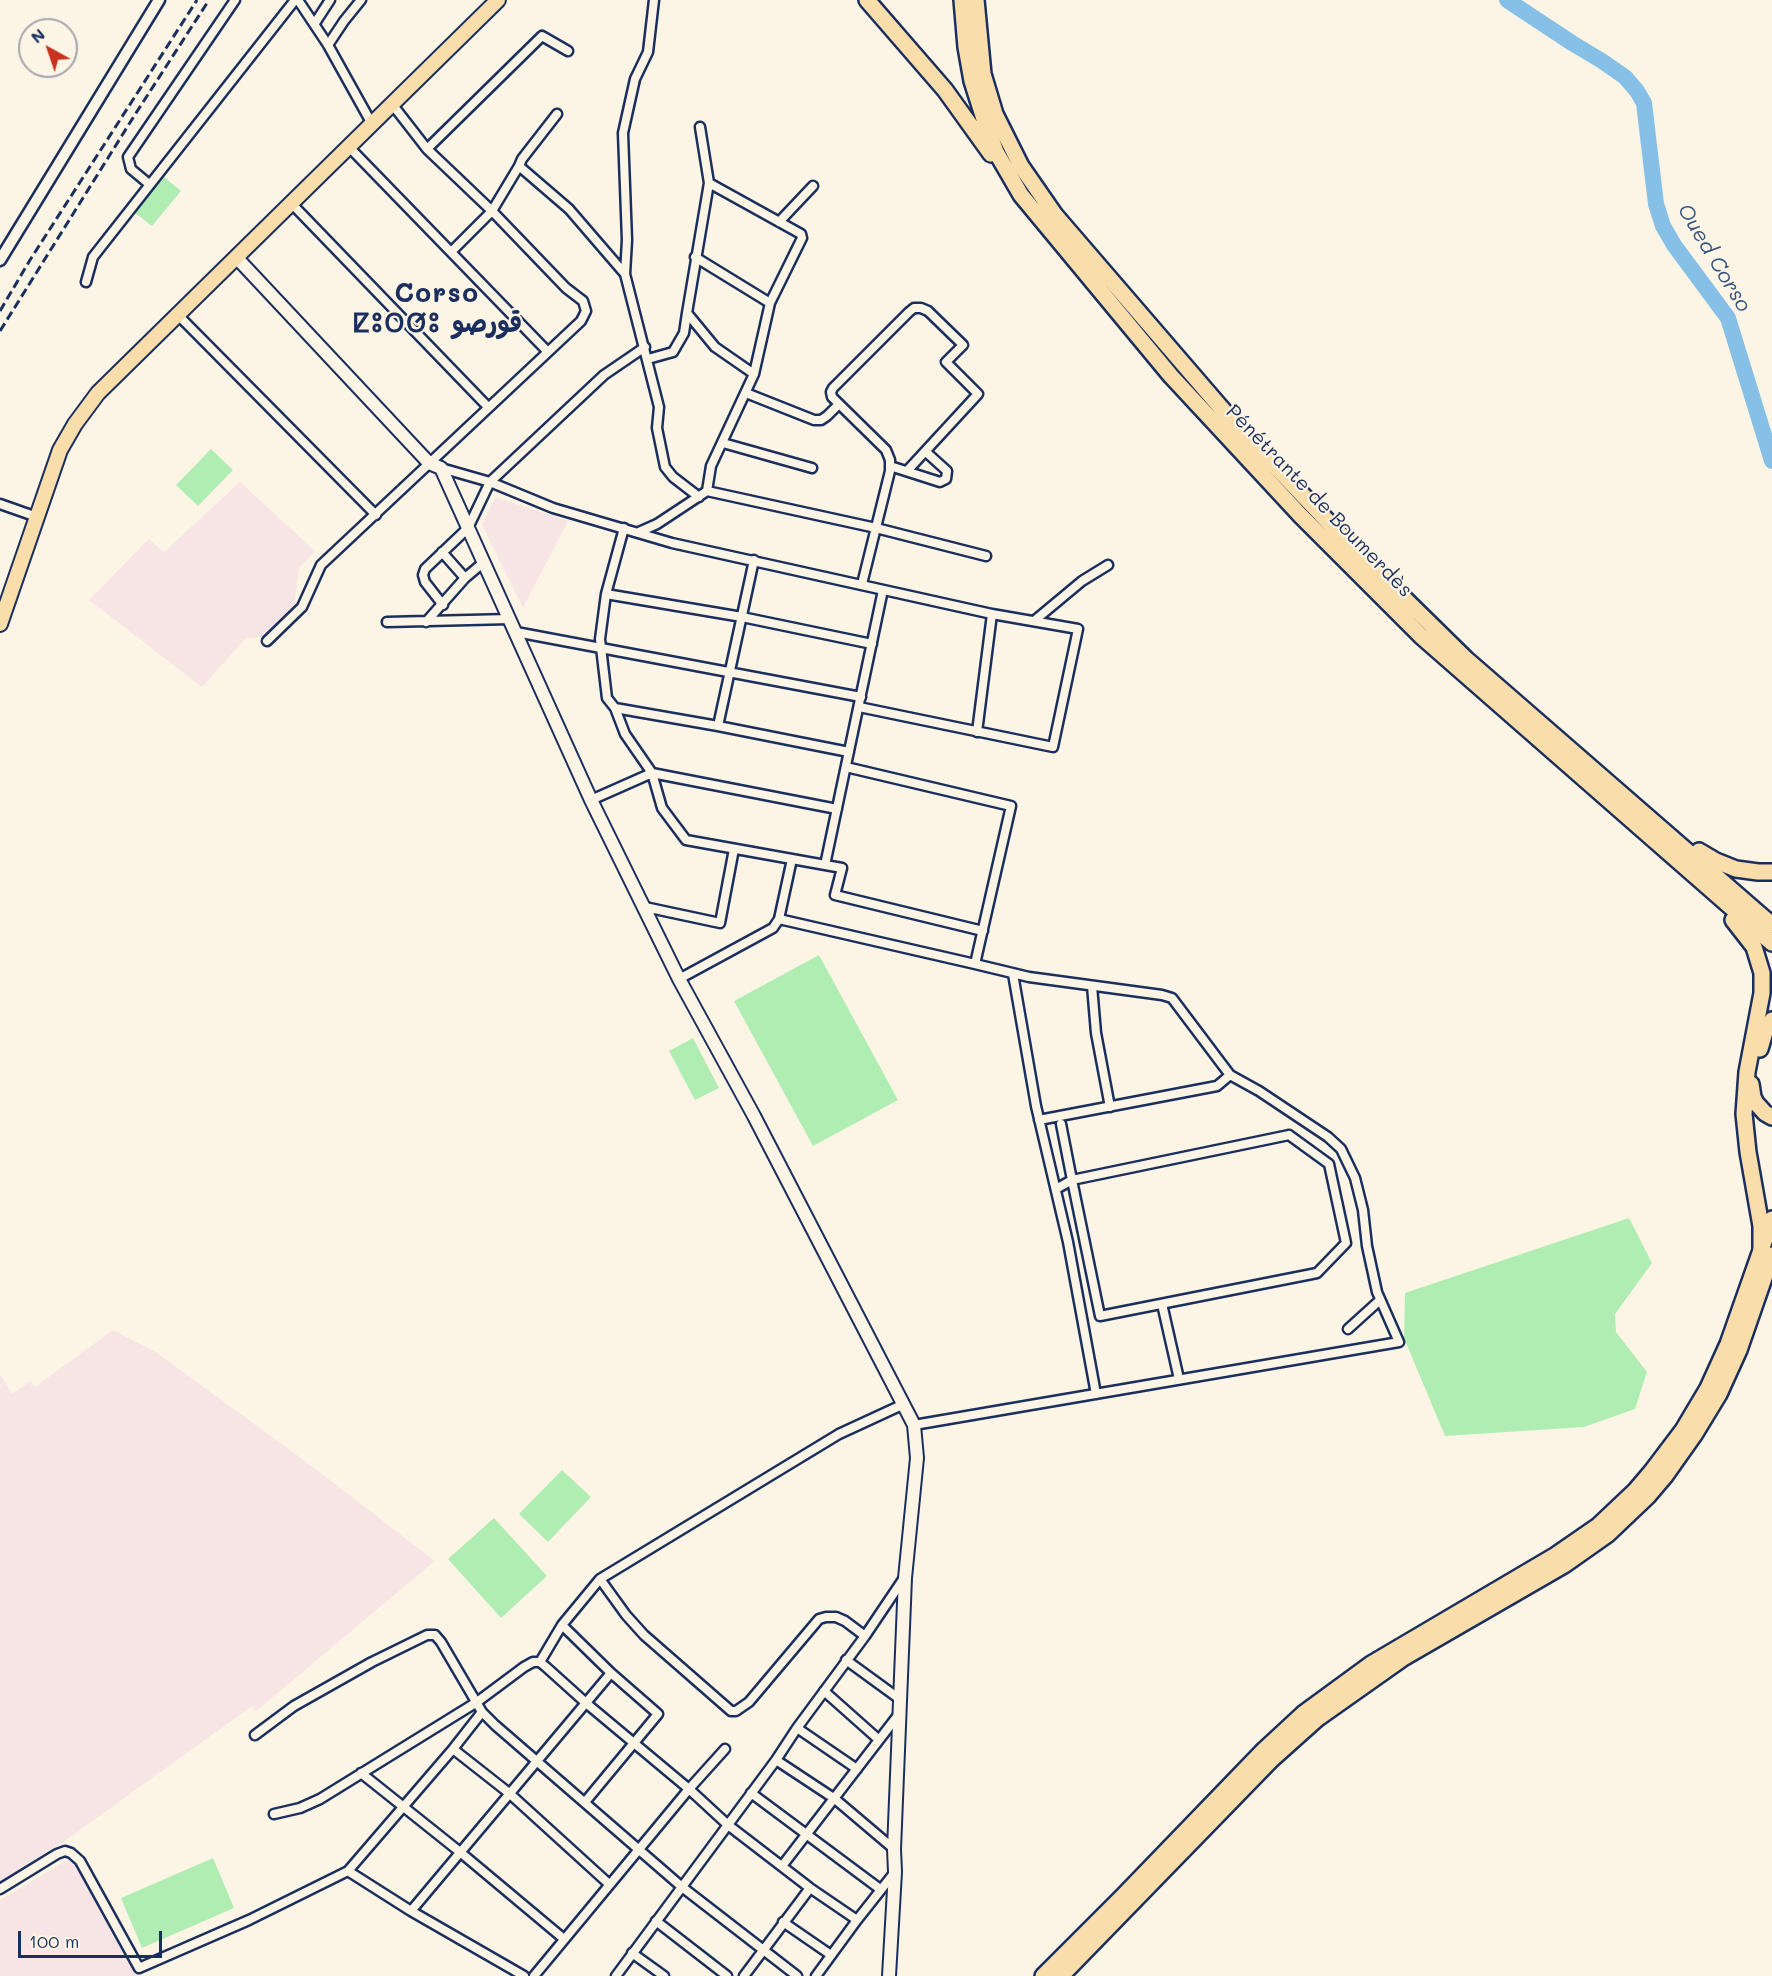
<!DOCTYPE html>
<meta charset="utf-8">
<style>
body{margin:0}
#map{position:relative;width:1772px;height:1976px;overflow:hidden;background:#fcf5e5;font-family:Mali,sans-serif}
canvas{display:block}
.north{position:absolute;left:18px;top:18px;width:60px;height:60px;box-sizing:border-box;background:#fcf5e5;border:2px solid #a2a6af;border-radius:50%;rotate:320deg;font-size:16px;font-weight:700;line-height:24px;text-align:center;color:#1b2f5e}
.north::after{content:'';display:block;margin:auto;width:21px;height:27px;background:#c8321e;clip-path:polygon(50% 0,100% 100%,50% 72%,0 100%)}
.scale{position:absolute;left:18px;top:1931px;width:144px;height:27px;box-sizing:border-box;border:3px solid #1b2f5e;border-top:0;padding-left:8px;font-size:18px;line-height:21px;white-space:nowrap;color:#1b2f5e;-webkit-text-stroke:4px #fcf5e5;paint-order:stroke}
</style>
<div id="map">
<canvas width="1772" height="1976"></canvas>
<div class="north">N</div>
<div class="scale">100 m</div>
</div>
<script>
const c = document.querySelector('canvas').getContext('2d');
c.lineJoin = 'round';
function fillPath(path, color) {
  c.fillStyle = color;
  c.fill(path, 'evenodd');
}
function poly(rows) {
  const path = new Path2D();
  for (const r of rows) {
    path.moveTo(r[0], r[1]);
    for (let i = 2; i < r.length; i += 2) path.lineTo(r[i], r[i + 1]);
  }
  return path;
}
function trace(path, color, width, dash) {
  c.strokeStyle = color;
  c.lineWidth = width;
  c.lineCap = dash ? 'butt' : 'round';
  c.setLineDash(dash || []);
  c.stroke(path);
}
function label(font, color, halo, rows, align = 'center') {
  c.font = font + ' Mali,"Playpen Sans Arabic","Noto Sans Tifinagh",sans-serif';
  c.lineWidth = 4.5;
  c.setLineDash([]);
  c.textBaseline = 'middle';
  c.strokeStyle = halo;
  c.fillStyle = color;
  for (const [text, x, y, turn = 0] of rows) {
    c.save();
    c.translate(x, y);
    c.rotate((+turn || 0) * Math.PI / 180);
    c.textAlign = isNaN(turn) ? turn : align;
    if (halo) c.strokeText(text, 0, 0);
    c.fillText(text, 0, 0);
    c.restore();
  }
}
const built = poly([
 [240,482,315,551,299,568,294,607,262,637,246,638,202,687,89,600,149,539,164,552],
 [495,497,568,521,523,608,482,525],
 [113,1330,157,1353,313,1467,435,1561,256,1711,252,1706,37,1861,0,1881,0,1374,12,1394,31,1381,35,1387],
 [71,1858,140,1976,0,1976,0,1900]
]);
const green = poly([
 [163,176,181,191,152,226,134,212],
 [211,449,233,470,198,506,176,485],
 [819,955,898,1100,813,1146,734,1001],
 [693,1038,719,1088,695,1100,669,1051],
 [1629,1218,1652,1263,1615,1314,1616,1332,1647,1372,1635,1409,1584,1427,1445,1436,1404,1338,1405,1293],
 [562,1470,591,1497,548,1542,519,1514],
 [494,1518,547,1576,501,1618,448,1559],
 [213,1858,234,1908,142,1948,121,1898]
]);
const river = poly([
 [1507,0,1572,43,1602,61,1625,77,1637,91,1644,103,1656,204,1663,226,1674,245,1728,318,1772,461]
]);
const minor = poly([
 [298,0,328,45,372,124],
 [654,0,648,52,635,79,623,133,627,240,625,274,659,407,657,428,665,467,673,477,699,497],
 [315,23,330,0],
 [328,45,344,21,361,0],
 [557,114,522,159,519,166,569,209,625,274],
 [700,127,709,183,687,313,715,347,754,374],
 [349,147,548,352],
 [427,149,542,36,568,51],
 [149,184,131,169,128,157,235,0],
 [292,204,488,407],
 [779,222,813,186],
 [451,252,492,211,519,166],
 [695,257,770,303],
 [86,282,93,257,295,0],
 [178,315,376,515],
 [648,359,673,352,684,333,687,313],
 [746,393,814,420,821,420,827,416,839,404],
 [723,443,812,468],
 [890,466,940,482,946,479,947,471,926,452],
 [441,468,490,482,553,508,672,543,992,614,977,732],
 [707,491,876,528,986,556],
 [0,504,37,517],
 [624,528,606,594,600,639,607,698,615,708,625,734,652,773,662,808,686,840,842,868,835,895,983,931],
 [639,532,657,524,707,491,711,466,754,374,770,303,802,238,801,234,709,183],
 [442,552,465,578],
 [862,584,890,471,890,460,886,450,832,397,831,392,833,388,909,312,914,308,921,308,928,311,963,345,946,362,978,394,907,471],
 [606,594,742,617,872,644],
 [443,605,425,582,423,575,425,569,468,528,490,482,604,375,645,347],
 [1034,621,1082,581,1108,565],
 [387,622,510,619],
 [426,622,465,578,484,562],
 [516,632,861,697],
 [267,641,302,607,321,565,581,321,586,311,583,301,566,288,492,211,427,149,392,104],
 [859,707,1053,747,1078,629,992,614],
 [615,708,718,726,849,752],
 [718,726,754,560],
 [591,800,652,773,837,809],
 [825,865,883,590],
 [645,907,720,923,734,849],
 [779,919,975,964,1011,806,846,767],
 [1013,974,1036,1106,1068,1242,1096,1394],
 [679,979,773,928,779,919,792,859],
 [1092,986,1096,1033,1110,1107],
 [1039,1120,1217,1086,1230,1075],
 [1289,1135,1329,1164,1346,1243,1317,1273,1100,1316,1072,1180,1289,1135],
 [1056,1189,1072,1180,1061,1124],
 [1162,1304,1179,1379],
 [1348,1329,1380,1300],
 [914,1425,1399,1342,1377,1292,1367,1246,1363,1210,1355,1178,1341,1149,1328,1137,1259,1091,1230,1075,1172,998,1162,995,1029,977,975,964],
 [562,1625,611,1673,658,1714,585,1802],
 [865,1636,845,1621,836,1617,826,1617,819,1619,749,1702,736,1711,731,1711,644,1635,626,1615,600,1579,839,1434,904,1404],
 [846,1660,901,1700],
 [540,1662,562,1625,600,1579],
 [824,1691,878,1739],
 [797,1728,857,1769],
 [255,1735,294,1706,372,1662,427,1635,435,1635,441,1642,482,1712,495,1725,682,1887,797,1976],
 [453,1749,509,1793,609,1884],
 [776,1760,835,1799,894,1849],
 [361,1773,460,1852,564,1939],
 [751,1793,880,1889],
 [274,1814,300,1808,320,1799,477,1702,524,1667,533,1662,540,1662,546,1667,586,1703,689,1789,725,1749],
 [782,1866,899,1714],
 [348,1871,411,1911,524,1976],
 [0,1889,57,1854,65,1851,71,1853,80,1861,139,1968,249,1920,348,1871,453,1749,482,1712],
 [411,1911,611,1673],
 [656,1921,727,1976],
 [783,1922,831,1955],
 [632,1953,664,1976],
 [534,1976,689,1789,728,1825,810,1888,857,1920,895,1872],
 [616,1976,776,1760,797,1728,865,1636,904,1578],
 [744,1976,810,1888],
 [816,1976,857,1920]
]);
const tertiary = poly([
 [0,260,159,0]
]);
const secondary = poly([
 [237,258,429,463,441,468,591,800,679,979,754,1116,914,1425,917,1458,905,1578,894,1849,895,1872,889,1976]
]);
const primary = poly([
 [0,624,60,450,75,424,98,393,498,0]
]);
const trunk = poly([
 [1043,1976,1123,1896,1264,1750,1304,1713,1371,1664,1556,1555,1598,1526,1635,1491,1652,1471,1683,1430,1708,1388,1728,1344,1772,1219],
 [1061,1976,1271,1760,1318,1718,1403,1658,1564,1565,1608,1534,1648,1496,1665,1476,1694,1435,1719,1394,1739,1350,1772,1255]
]);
const motorway = poly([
 [867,0,945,90,991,154],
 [962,0,966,47,972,81,984,119,996,152,1021,195,1171,376,1301,516,1421,636,1772,943],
 [976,0,983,74,995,114,1021,166,1055,215,1235,424,1357,552,1466,659,1772,925],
 [1699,851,1716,861,1736,869,1758,872,1772,872],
 [1733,920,1754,947,1762,973,1762,993,1747,1072,1744,1114,1748,1152,1761,1226,1761,1252],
 [1760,1049,1765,1032,1772,1020],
 [1751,1084,1753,1097,1756,1103,1765,1113,1772,1117]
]);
const rail = poly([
 [0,311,30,260,197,0],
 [0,331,136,113,209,0]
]);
const streetNames = [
 ["Pénétrante de Boumerdès",1319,501,46]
];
const waterNames = [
 ["Oued Corso",1714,258,59]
];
const districtNames = [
 ["Corso",437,294],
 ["ⵇⵓⵔⵚⵓ قورصو",437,324]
];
fillPath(built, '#f7e4e4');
fillPath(green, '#b0edb3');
trace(river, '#87c0e6', 16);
trace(minor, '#1b2f5e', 13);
trace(tertiary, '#1b2f5e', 15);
trace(secondary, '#1b2f5e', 16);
trace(primary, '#1b2f5e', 18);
trace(trunk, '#1b2f5e', 20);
trace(motorway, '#1b2f5e', 20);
trace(minor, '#fcf5e5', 8);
trace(tertiary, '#fcf5e5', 10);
trace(secondary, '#fcf5e5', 12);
trace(primary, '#f9deab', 14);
trace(trunk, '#f9deab', 15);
trace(motorway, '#f9deab', 15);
trace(rail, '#1b2f5e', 3, [9, 4.5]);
label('20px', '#1b2f5e', '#fcf5e5', streetNames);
label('italic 21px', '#365380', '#fcf5e5', waterNames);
c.letterSpacing = '1.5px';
label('bold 26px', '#1b2f5e', '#fcf5e5', districtNames);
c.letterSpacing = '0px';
</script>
